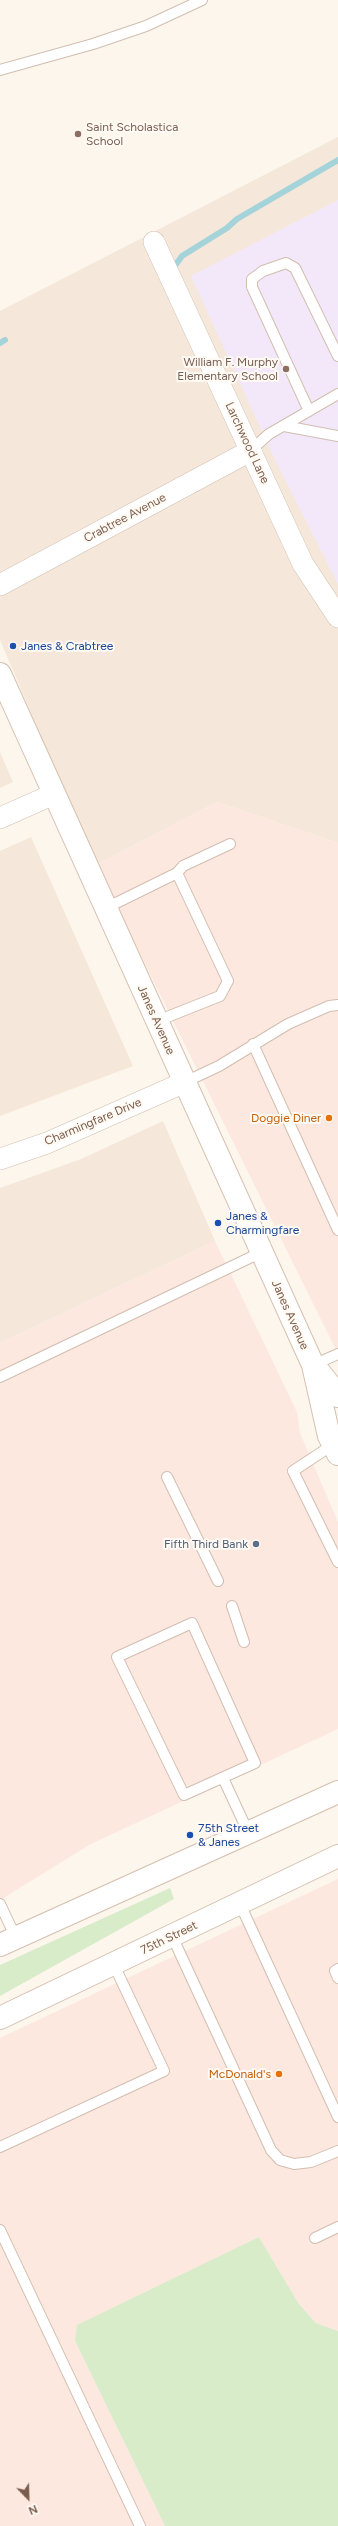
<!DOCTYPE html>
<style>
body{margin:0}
#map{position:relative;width:338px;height:2526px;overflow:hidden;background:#fdf6ec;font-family:Figtree,sans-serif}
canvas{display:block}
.north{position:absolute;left:8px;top:2478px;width:40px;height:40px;-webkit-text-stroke:3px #fffaf3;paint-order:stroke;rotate:157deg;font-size:11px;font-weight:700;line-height:16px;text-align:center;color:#7a5c4d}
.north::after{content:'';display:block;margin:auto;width:14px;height:18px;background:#7a5c4d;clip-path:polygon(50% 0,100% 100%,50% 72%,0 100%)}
</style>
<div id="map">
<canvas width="338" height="2526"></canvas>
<div class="north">N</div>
</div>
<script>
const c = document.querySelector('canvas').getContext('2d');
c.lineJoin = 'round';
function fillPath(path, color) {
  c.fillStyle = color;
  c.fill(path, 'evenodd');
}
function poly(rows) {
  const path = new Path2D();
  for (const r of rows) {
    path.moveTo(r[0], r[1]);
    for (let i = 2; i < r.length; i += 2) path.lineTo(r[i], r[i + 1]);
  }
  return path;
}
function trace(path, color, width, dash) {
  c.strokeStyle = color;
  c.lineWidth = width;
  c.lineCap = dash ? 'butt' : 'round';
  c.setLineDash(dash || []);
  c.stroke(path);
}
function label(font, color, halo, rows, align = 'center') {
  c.font = font + ' Figtree,sans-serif';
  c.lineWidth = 4;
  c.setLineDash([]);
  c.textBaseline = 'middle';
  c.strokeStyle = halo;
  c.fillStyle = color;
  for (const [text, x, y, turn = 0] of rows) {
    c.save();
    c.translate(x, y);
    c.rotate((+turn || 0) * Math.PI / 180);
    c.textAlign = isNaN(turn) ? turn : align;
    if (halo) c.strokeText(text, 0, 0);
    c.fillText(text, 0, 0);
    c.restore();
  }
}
const residential = poly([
 [338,137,338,843,217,802,96,865,0,640,0,311],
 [0,752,13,782,0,788],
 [31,837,133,1066,0,1116,0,851],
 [163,1121,215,1241,0,1343,0,1188,81,1159]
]);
const commercial = poly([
 [217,802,338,843,338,1354,96,865],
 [215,1241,297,1412,300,1433,338,1522,338,1729,91,1844,0,1900,0,1343],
 [338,1879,338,2331,316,2323,299,2304,259,2237,211,2261,75,2341,165,2526,0,2526,0,2038]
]);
const education = poly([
 [338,200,338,584,276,462,191,276]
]);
const green = poly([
 [170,1888,174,1899,0,1996,0,1965],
 [259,2237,299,2304,316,2323,338,2331,338,2526,165,2526,75,2341,77,2325]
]);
const stream = poly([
 [174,267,182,256,227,228,237,219,338,160],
 [0,343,5,340]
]);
const lane = poly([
 [0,70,93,44,146,26,202,0],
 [309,411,252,287,252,279,263,271,286,263,295,268,338,356],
 [284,426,338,436],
 [250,451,269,434,338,394],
 [177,873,183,866,230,844],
 [106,908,177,873,228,981,220,996,157,1021],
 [253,1044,338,1230],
 [185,1082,219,1066,288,1024,329,1006,338,1005],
 [313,1365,338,1354],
 [0,1377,262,1252],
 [334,1444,293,1471,338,1562],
 [167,1477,218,1581],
 [232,1606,244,1642],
 [192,1623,255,1763,184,1795,117,1657,192,1623],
 [223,1778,249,1834],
 [0,1904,16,1938],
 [240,1904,338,2117],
 [172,1936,271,2150,280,2160,294,2164,311,2162,338,2151],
 [338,1969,335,1971,338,1978],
 [0,2147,164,2071,114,1965],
 [0,2230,140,2526],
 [315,2238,338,2227]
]);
const street = poly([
 [154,242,303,564,338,617],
 [0,585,250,451],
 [0,818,54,794],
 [0,1159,47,1143,185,1082]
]);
const secondary = poly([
 [0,674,313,1365,329,1436,338,1454],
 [317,1369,338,1396],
 [0,1945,338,1792],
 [0,2018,338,1856]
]);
const markers = [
 [78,134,4,"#8d6e63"],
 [286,369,4,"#8d6e63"],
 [13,646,4,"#1a4fb4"],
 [329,1118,4,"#e8710a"],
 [218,1223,4,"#1a4fb4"],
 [256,1544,4,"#5c6f8a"],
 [190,1835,4,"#1a4fb4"],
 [279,2074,4,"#e8710a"]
];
const educationNames = [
 ["Saint Scholastica",86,127],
 ["School",86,141],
 ["William F. Murphy",278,362,"right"],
 ["Elementary School",278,376,"right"]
];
const streetNames = [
 ["Larchwood Lane",247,443,65],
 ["Crabtree Avenue",125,518,-28],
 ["Janes Avenue",156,1020,66],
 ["Charmingfare Drive",93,1122,-23],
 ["Janes Avenue",290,1315,66],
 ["75th Street",169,1938,-26]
];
const transitNames = [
 ["Janes & Crabtree",21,646],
 ["Janes &",226,1216],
 ["Charmingfare",226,1230],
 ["75th Street",198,1828],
 ["& Janes",198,1842]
];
const foodNames = [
 ["Doggie Diner",321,1118],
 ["McDonald's",271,2074]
];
const serviceNames = [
 ["Fifth Third Bank",248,1544]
];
fillPath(residential, '#f5e8da');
fillPath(commercial, '#fde8e0');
fillPath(education, '#f3e8fa');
fillPath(green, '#d8ecc9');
trace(stream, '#a5d3da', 6);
trace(lane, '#d1beb0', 12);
trace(street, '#d1beb0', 22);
trace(secondary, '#d6c0b0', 24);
trace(lane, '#fff', 10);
trace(street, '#fff', 21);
trace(secondary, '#fff', 22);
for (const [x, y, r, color] of markers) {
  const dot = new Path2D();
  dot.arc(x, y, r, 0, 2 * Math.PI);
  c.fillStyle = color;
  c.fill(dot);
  trace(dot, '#fffaf3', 1.5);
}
label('12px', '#785e54', '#fffaf3', educationNames, 'left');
label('12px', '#7a5c4d', '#fffaf3', streetNames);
label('12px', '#164399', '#fffaf3', transitNames, 'left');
label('12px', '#c56008', '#fffaf3', foodNames, 'right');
label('12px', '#4e5e75', '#fffaf3', serviceNames, 'right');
</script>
